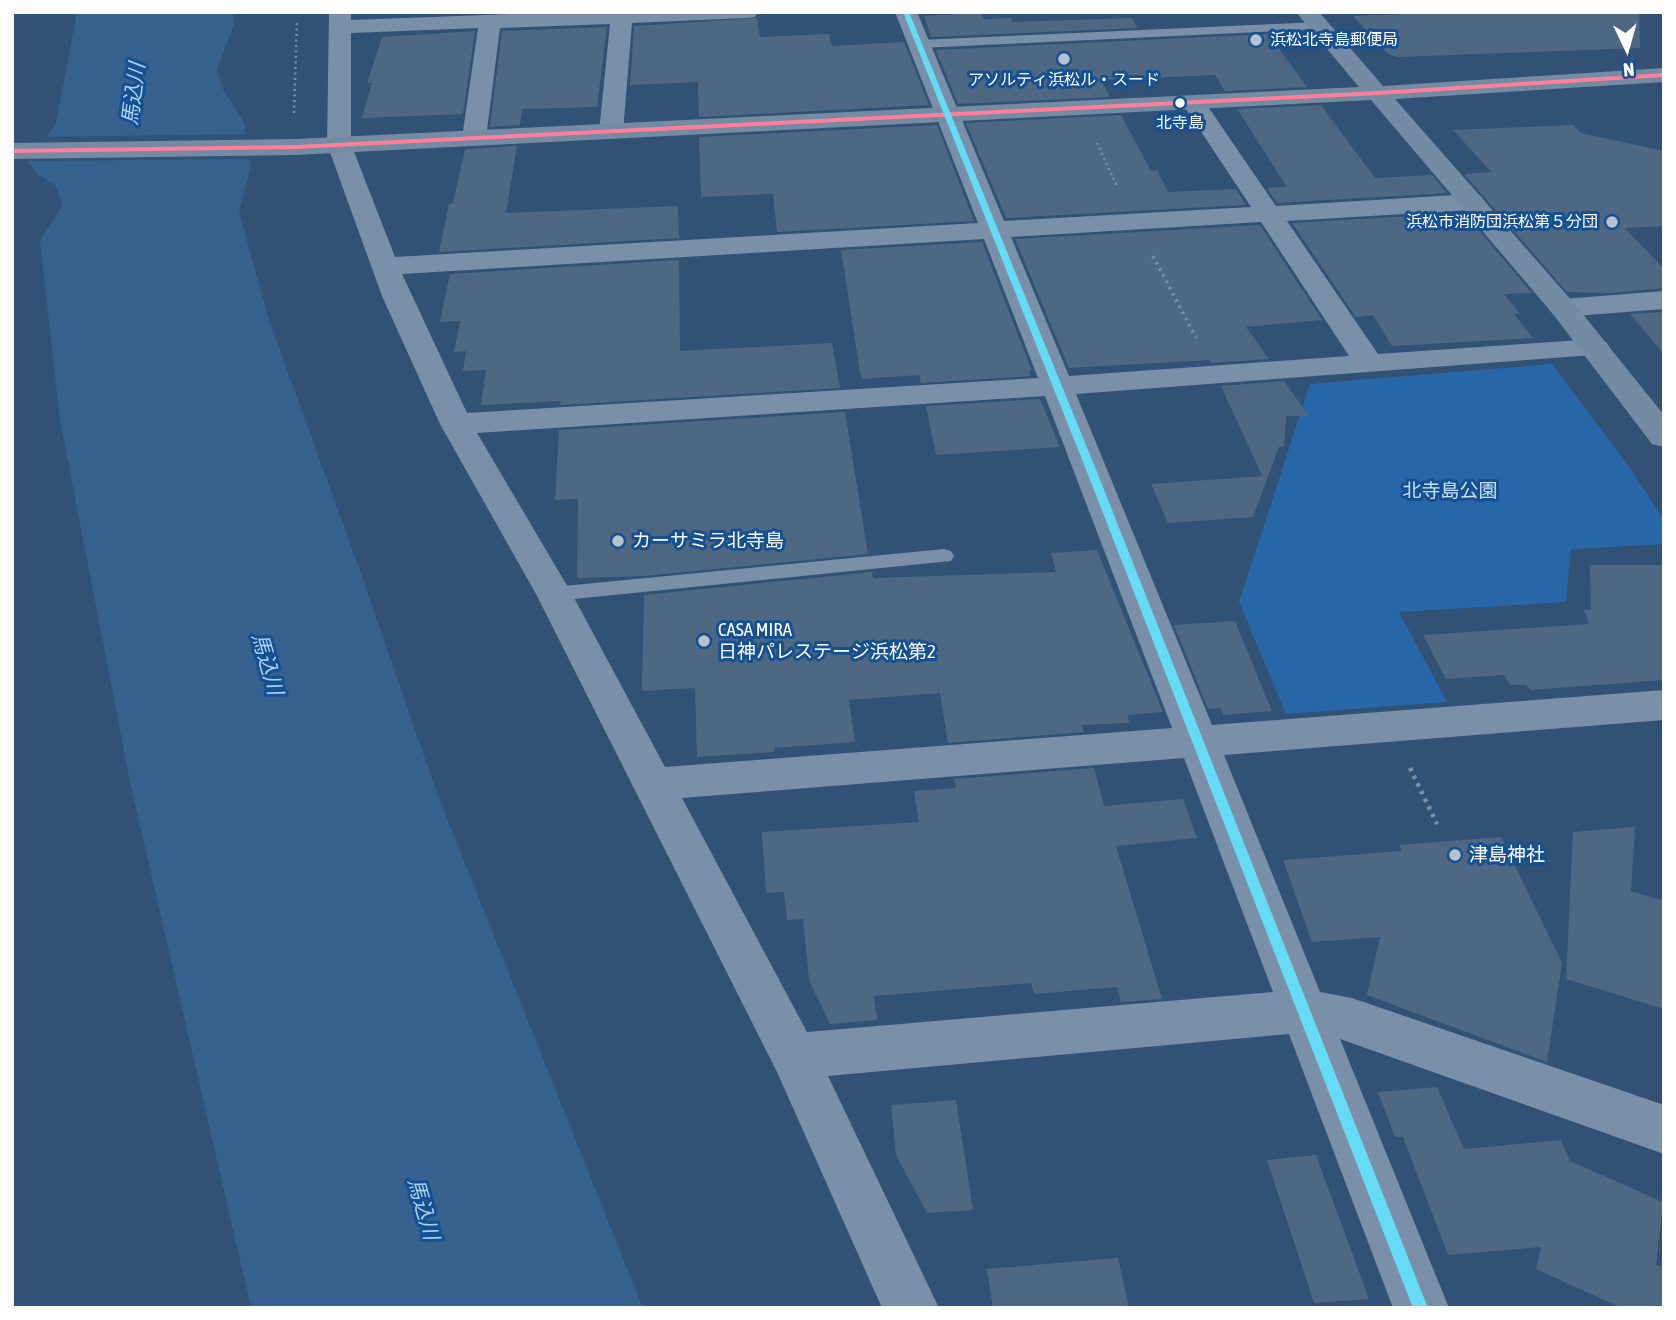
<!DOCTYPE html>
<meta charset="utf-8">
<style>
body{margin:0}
#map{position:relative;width:1676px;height:1320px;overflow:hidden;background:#315175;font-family:"Asap Condensed",sans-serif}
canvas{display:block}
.frame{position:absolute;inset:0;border:14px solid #fff;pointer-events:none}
.north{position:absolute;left:1592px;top:14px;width:70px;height:70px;-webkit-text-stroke:5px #155091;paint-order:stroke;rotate:175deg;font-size:19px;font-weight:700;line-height:28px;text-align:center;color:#fff}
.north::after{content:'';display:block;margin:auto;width:24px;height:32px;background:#fff;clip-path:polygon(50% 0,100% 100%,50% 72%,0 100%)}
</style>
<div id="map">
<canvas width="1676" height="1320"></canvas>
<div class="frame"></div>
<div class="north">N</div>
</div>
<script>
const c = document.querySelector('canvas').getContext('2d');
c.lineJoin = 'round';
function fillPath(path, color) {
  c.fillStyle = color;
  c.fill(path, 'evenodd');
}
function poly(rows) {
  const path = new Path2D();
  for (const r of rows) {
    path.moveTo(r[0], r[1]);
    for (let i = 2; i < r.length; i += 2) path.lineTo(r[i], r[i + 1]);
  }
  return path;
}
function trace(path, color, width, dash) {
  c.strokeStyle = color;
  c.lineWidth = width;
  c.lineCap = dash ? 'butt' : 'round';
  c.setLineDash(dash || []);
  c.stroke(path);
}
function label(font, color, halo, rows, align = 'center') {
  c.font = font + ' "Asap Condensed","Noto Sans JP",sans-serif';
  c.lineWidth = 6;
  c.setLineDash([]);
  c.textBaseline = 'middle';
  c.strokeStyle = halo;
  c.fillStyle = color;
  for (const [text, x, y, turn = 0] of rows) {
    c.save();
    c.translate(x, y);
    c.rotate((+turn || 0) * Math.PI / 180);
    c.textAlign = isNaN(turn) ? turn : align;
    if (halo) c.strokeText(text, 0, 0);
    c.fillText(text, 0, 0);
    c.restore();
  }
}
const green = poly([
 [1552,364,1628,465,1664,520,1664,544,1571,549,1566,602,1399,612,1447,702,1286,714,1239,602,1310,384]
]);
const water = poly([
 [77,12,233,12,234,24,217,70,223,89,244,122,251,165,239,212,269,320,358,565,437,793,643,1308,251,1308,130,782,60,420,40,241,62,206,56,186,36,173,28,162,56,123]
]);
const pier = poly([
 [249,134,253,159,25,161,42,137]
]);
const building = poly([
 [1459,12,1639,12,1640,48,1398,57,1388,54,1353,16],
 [981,13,984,19,1011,18,1012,22,1132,18,1138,28,931,37,924,16],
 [757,18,760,37,829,34,832,46,904,42,929,105,699,117,698,82,630,85,634,26],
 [607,27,597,107,522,109,520,125,490,127,502,31],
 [475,31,463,114,362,118,372,83,367,83,382,37],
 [1268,34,1307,87,1225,91,1215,75,1101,80,1110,97,958,104,936,50],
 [1321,105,1375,178,1432,175,1447,193,1277,203,1267,188,1287,187,1237,109],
 [1121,115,1151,171,1157,170,1168,192,1236,189,1246,205,1006,218,966,123],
 [937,125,974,221,777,232,773,194,701,197,699,137],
 [1573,125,1581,133,1664,151,1664,226,1625,228,1664,269,1664,288,1611,293,1567,292,1464,174,1491,172,1453,130],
 [517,146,506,213,678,206,679,238,439,252,449,204,453,203,465,149],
 [1464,213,1532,293,1504,294,1520,314,1514,314,1533,338,1392,346,1373,315,1356,317,1292,223],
 [1260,225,1322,320,1246,327,1269,359,1211,363,1209,360,1069,368,1015,239],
 [982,242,1032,371,1029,371,1031,376,921,383,919,375,861,379,841,250],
 [679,260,680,351,832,343,840,388,560,405,561,401,481,405,486,370,463,371,466,351,454,352,460,321,440,322,450,274],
 [1664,312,1664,354,1630,314],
 [1284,381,1309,416,1286,416,1284,446,1279,447,1253,517,1168,523,1151,484,1262,476,1221,386],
 [1040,399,1060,447,936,455,926,406],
 [845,412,868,554,644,576,577,578,578,499,555,500,559,430],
 [1097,550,1163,712,1128,715,1129,723,1082,725,1084,732,948,743,940,693,849,700,855,742,774,748,774,752,697,757,695,688,642,691,644,595,872,572,873,578,1056,572,1051,553],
 [1590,565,1664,565,1664,680,1530,690,1526,685,1510,685,1504,675,1446,679,1423,635,1589,624,1584,610,1591,610],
 [1235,621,1272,711,1223,715,1221,708,1208,709,1174,625],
 [1094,768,1104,806,1183,799,1197,838,1116,846,1162,999,1121,1002,1117,987,1034,994,1031,983,874,996,877,1020,830,1024,809,980,803,919,787,920,784,892,766,893,762,832,919,822,914,791,956,788,954,779],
 [1635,827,1631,891,1664,901,1664,1009,1566,979,1573,832],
 [1501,837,1562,963,1547,1062,1367,995,1380,937,1312,942,1283,860,1402,851,1399,845],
 [1437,1087,1464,1149,1561,1140,1570,1161,1663,1202,1656,1265,1664,1268,1664,1308,1622,1308,1536,1269,1541,1247,1448,1255,1403,1137,1395,1137,1378,1092],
 [956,1100,973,1210,927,1213,896,1155,891,1105],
 [1316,1155,1369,1299,1314,1303,1267,1160],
 [1118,1258,1129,1308,993,1308,987,1269]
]);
const pathFar2 = poly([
 [294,113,297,20],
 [1097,143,1117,186]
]);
const pathFar1 = poly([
 [1153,256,1196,338]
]);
const path = poly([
 [1410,768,1437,824]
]);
const lane = poly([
 [1319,22,1325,26,1323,29,920,48,914,44,920,40,1319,22],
 [944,549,951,551,954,556,951,561,554,601,547,599,544,594,547,589,554,587,944,549]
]);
const street = poly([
 [329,12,351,12,351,20,564,12,758,12,755,17,747,18,632,23,623,132,620,137,611,139,602,137,599,132,610,24,500,28,486,138,483,143,474,145,465,143,462,138,478,28,351,33,351,144,395,257,978,223,895,12,917,12,1004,221,1251,207,1182,103,1186,98,1194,96,1202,98,1276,206,1472,194,1481,196,1485,202,1481,208,1472,210,1287,221,1378,354,1595,339,1606,342,1610,348,1606,354,1076,394,1212,725,1664,690,1664,720,1224,755,1320,992,1352,998,1664,1105,1664,1154,1340,1039,1449,1308,1393,1308,1289,1034,828,1076,939,1308,882,1308,777,1072,536,594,440,424,382,296,327,144,329,12],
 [1261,222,1349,356,1069,376,1011,237,1261,222],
 [984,239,1038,378,467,413,402,274,984,239],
 [1045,396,1172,728,665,767,572,594,477,433,1045,396],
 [1184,758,1273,992,807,1032,682,798,1184,758],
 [1664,291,1664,309,1563,317,1553,314,1548,308,1553,302,1563,299,1664,291]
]);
const secondary = poly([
 [1296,12,1319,12,1383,86,1664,68,1664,82,1395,99,1573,302,1664,415,1664,447,1652,444,1553,314,1371,100,296,155,12,159,12,143,296,139,1359,87,1296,12]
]);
const bus1 = poly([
 [1664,73,1664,77,1378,95,296,149,12,153,12,149,296,145,1378,91,1664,73]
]);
const bus2 = poly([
 [903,12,909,12,1097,472,1428,1308,1413,1308,1087,472,903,12]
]);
const markers = [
 [1256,40,7,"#b7c2cf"],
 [1064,59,7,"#b7c2cf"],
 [1180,103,6,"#fff"],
 [1612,222,7,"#b7c2cf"],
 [618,541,7,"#b7c2cf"],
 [704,641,7,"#b7c2cf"],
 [1455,855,7,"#b7c2cf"]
];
const farPoinames = [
 ["浜松北寺島郵便局",1270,40],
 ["アソルティ浜松ル・スード",1064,80,"center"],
 ["浜松市消防団浜松第５分団",1598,222,"right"]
];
const farBusnames = [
 ["北寺島",1180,123]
];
const parkNames = [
 ["北寺島公園",1450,491]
];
const poiNames = [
 ["カーサミラ北寺島",632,541],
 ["CASA MIRA",718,630],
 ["日神パレステージ浜松第2",718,652],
 ["津島神社",1469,855]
];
const waterNames = [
 ["馬込川",134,94,-83],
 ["馬込川",267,664,74],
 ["馬込川",423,1209,74]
];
fillPath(green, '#2867a7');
fillPath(water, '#36608e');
fillPath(pier, '#315175');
fillPath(building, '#4e6884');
trace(pathFar2, '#7990a8', 2.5, [2, 3.5]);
trace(pathFar1, '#7990a8', 3.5, [2.5, 4.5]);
trace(path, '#7990a8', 4.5, [3.5, 5]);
fillPath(lane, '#7990a8');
fillPath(street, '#7990a8');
fillPath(secondary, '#748ba4');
fillPath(bus1, '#ff8098');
fillPath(bus2, '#66dbf5');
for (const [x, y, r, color] of markers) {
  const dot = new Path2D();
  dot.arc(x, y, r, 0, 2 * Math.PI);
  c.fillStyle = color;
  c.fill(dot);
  trace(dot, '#155091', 2.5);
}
label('16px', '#fff', '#155091', farPoinames, 'left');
label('16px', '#fff', '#155091', farBusnames);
label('19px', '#c8e2fc', '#155091', parkNames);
label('19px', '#fff', '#155091', poiNames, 'left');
label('italic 21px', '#aed2f8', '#155091', waterNames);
</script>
